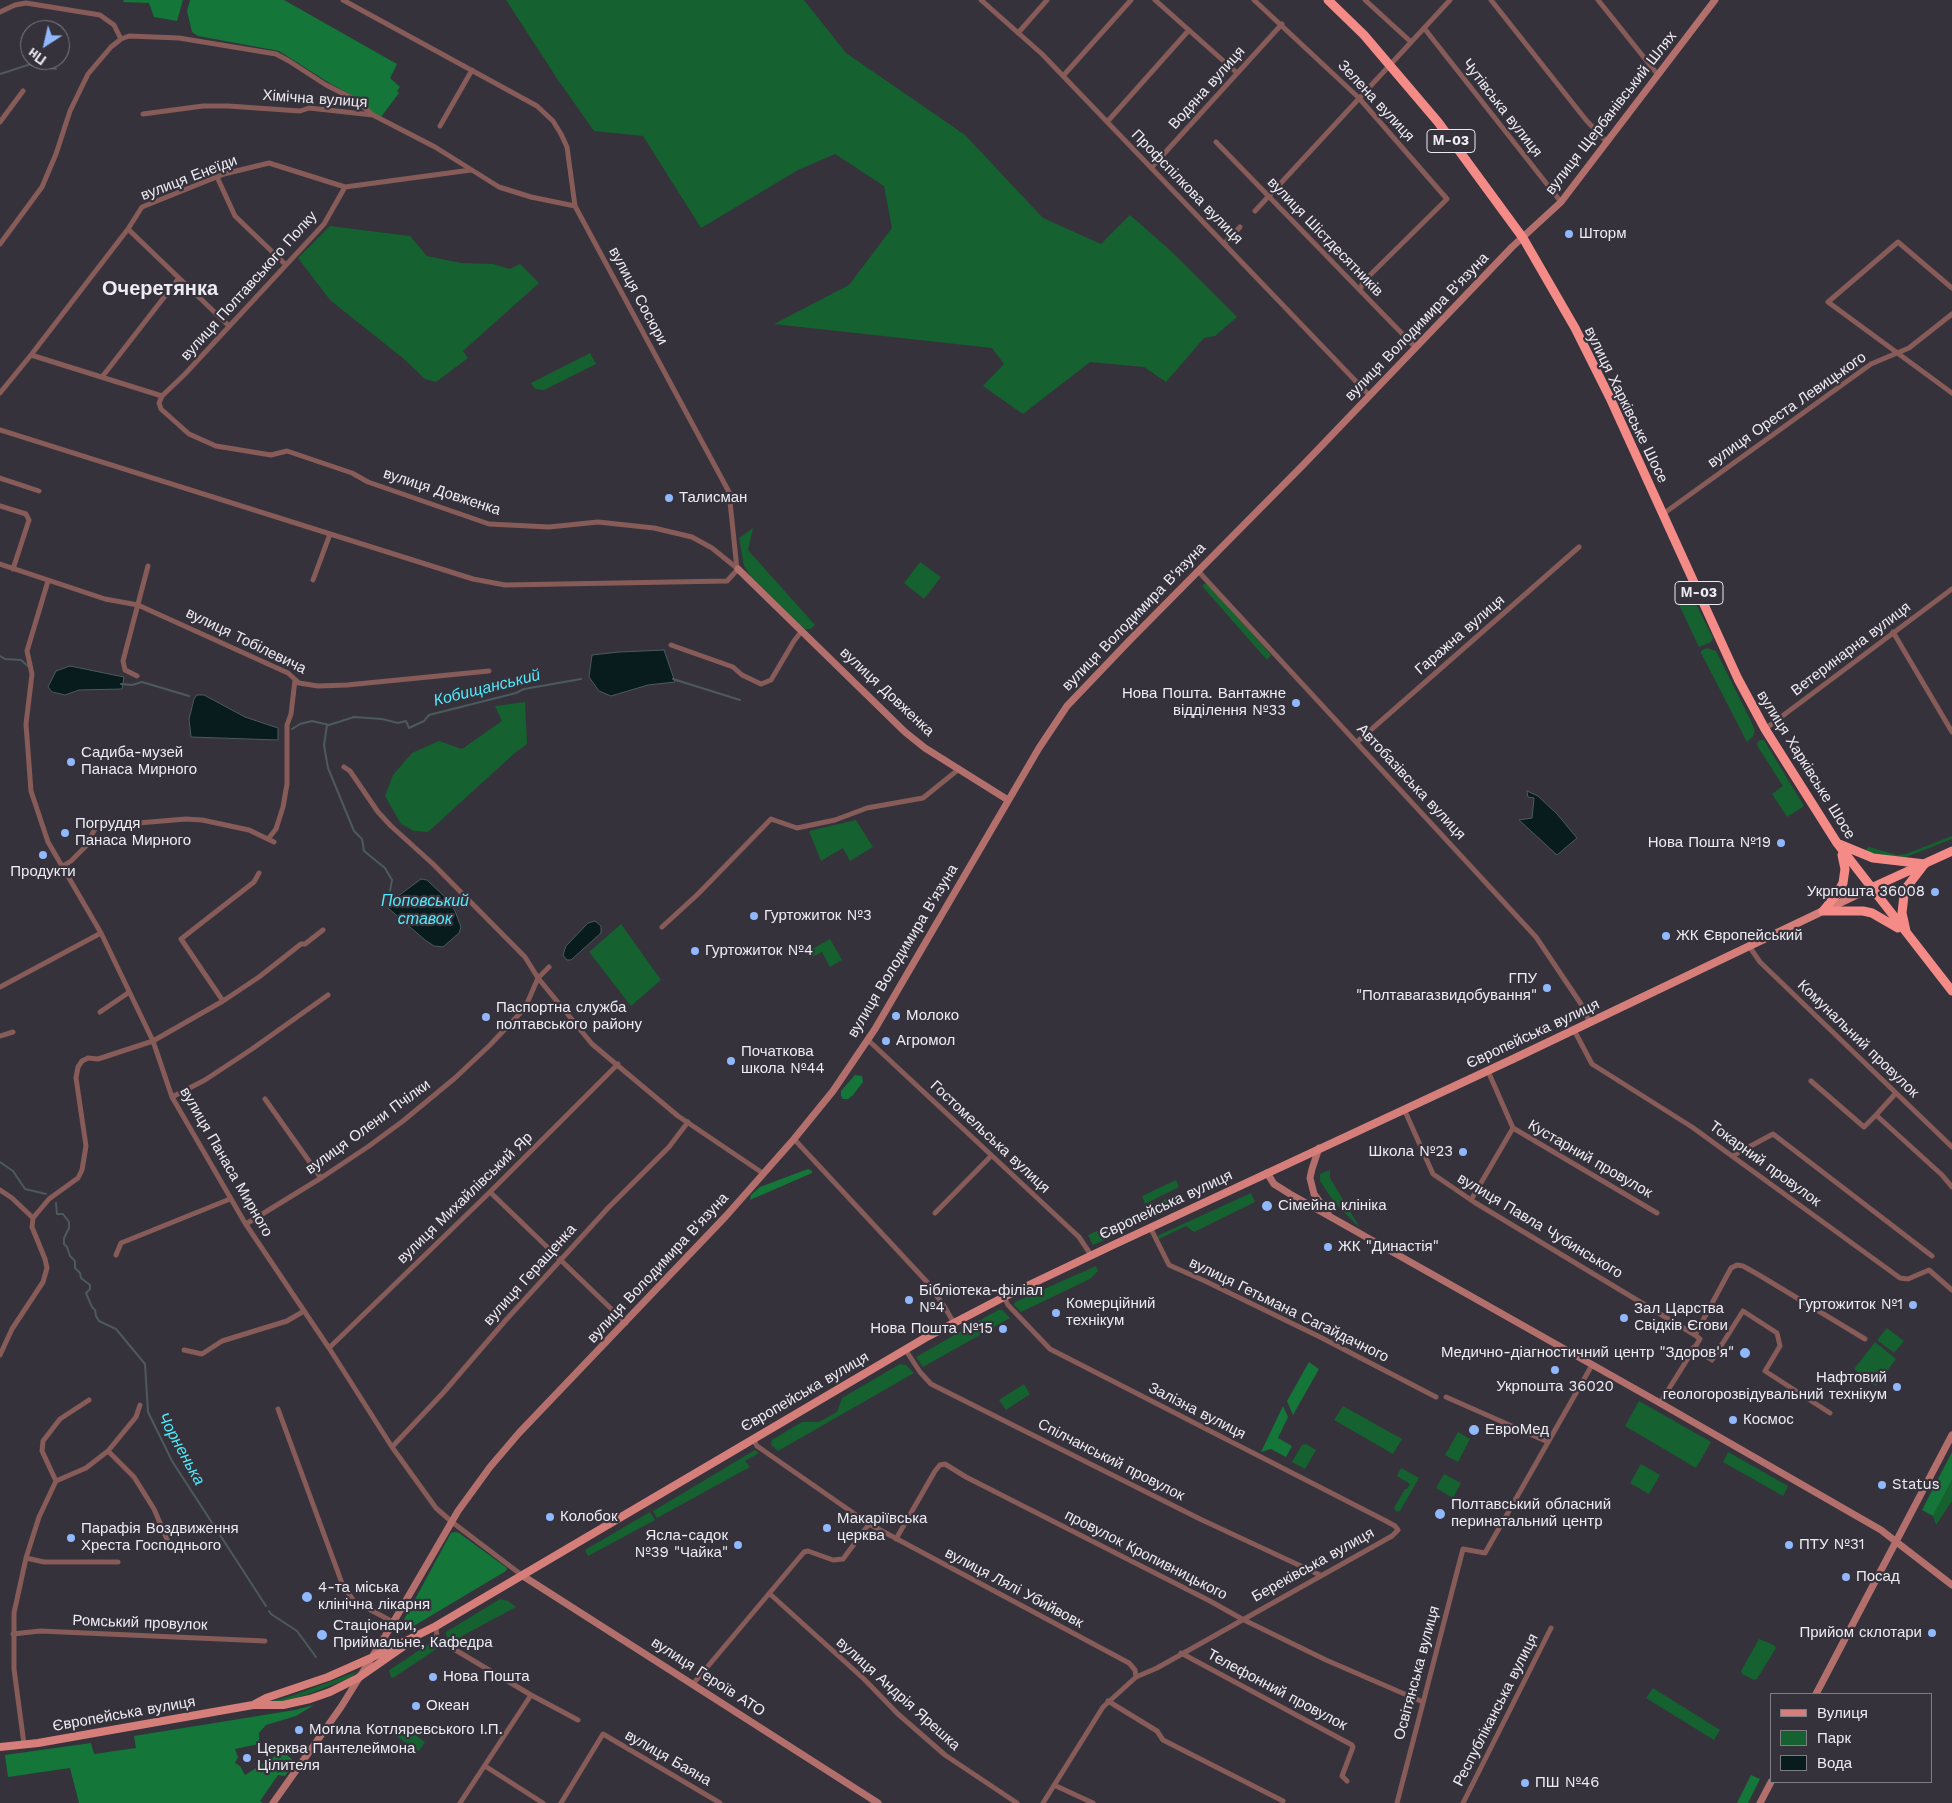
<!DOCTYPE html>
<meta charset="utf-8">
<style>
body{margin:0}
#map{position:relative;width:1952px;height:1803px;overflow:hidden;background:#35323c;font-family:"Work Sans",sans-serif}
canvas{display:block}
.legend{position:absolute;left:1770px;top:1693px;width:162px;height:90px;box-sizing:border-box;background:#35323c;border:1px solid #7f7c85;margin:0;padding:6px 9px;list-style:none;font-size:15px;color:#eeecf3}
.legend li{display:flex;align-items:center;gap:10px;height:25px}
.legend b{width:25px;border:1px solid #7f7c85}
.north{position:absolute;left:20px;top:20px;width:50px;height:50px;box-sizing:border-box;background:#35323c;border:1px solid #7f7c85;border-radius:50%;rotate:215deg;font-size:14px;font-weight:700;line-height:20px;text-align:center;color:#eeecf3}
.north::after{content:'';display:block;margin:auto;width:18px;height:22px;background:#90b8fd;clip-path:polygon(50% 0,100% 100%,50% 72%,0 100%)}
</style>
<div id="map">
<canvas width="1952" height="1803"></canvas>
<ul class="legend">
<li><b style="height:6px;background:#d57e7a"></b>Вулиця</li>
<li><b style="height:14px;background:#15612f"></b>Парк</li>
<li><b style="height:14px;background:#081b1d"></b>Вода</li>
</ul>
<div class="north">Пн</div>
</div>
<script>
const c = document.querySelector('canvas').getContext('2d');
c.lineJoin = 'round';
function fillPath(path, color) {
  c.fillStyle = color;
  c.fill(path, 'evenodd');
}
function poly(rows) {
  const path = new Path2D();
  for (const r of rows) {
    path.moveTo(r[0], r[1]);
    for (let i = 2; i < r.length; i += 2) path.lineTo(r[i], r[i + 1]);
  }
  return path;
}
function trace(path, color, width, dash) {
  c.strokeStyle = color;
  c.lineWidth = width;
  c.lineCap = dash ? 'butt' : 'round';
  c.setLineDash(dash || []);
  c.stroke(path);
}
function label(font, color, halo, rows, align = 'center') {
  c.font = font + ' "Work Sans",sans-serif';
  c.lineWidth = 4.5;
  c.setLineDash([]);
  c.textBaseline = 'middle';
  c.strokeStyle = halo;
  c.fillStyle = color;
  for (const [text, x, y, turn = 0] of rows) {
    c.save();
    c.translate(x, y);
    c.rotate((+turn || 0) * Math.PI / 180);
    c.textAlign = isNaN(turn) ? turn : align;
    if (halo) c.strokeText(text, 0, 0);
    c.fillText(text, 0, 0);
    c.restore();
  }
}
const green = poly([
 [506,0,804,0,846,53,965,135,1043,218,1101,244,1130,215,1172,252,1237,317,1215,336,1204,338,1166,382,1144,367,1090,362,1023,414,983,386,1004,364,992,348,774,324,849,285,892,228,884,186,835,154,798,170,701,228,643,136,594,131,558,80],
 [330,226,410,236,427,256,461,263,493,264,510,269,520,264,539,283,463,351,468,358,436,382,425,379,404,359,330,300,298,258],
 [590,353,596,364,544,390,535,389,531,383],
 [753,528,748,550,815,625,810,629,805,629,751,577,744,566,739,538],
 [920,562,941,577,924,599,904,583],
 [1207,582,1271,655,1267,660,1202,586],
 [1688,588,1713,638,1711,642,1699,647,1679,605],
 [1707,648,1716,651,1751,721,1755,731,1753,736,1747,742,1701,653,1701,651],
 [525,702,527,744,516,752,428,832,414,831,401,824,385,796,393,775,412,753,439,741,462,749,502,721,495,706],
 [1760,740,1764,740,1804,806,1787,817,1772,794,1783,786,1758,747,1757,743],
 [856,820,873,847,850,861,843,848,821,861,809,831],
 [1952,836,1952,839,1906,857,1884,856,1867,852,1866,849,1869,847,1897,855,1906,854],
 [621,924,661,980,631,1006,589,952],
 [830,939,842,960,830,967,822,952,810,958,807,952],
 [1330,1170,1330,1178,1360,1228,1334,1202,1320,1181,1320,1174],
 [1176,1180,1179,1187,1145,1204,1142,1196],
 [1251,1193,1255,1202,1194,1232,1186,1226,1159,1239,1158,1237,1159,1235],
 [1176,1194,1182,1199,1184,1203,1152,1218,1147,1208],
 [1140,1211,1145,1221,1093,1245,1088,1235],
 [1096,1266,1098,1271,1090,1279,1021,1312,1014,1305,1015,1302],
 [998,1310,1002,1310,1010,1318,923,1367,916,1357],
 [1887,1328,1904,1341,1894,1353,1877,1340],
 [1875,1342,1896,1359,1876,1386,1854,1369],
 [900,1364,906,1365,914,1373,778,1451,771,1445,772,1440,802,1422,819,1422,837,1412,842,1398],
 [1024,1384,1030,1394,1006,1410,999,1400],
 [1639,1401,1711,1442,1696,1468,1625,1426],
 [1343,1406,1402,1439,1393,1454,1334,1420],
 [1458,1432,1470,1439,1458,1462,1445,1455],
 [1306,1444,1316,1450,1305,1469,1292,1462,1302,1445],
 [755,1450,759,1453,745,1461,750,1467,657,1518,653,1511],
 [1728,1452,1788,1486,1783,1496,1723,1462],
 [1641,1464,1660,1475,1649,1494,1630,1483],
 [1401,1468,1419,1478,1400,1511,1397,1512,1394,1508,1405,1489,1407,1489,1410,1484,1397,1476],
 [1444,1474,1461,1483,1453,1498,1436,1488],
 [1952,1480,1952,1501,1936,1525,1933,1516],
 [650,1512,655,1520,588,1556,585,1550],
 [500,1599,508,1601,516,1607,451,1642,446,1635,446,1632],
 [1759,1639,1774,1645,1776,1648,1757,1679,1754,1680,1742,1674,1741,1671],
 [436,1642,441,1646,393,1678,391,1677,389,1671,391,1669,430,1643],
 [361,1670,347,1679,309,1694,282,1702,265,1703,294,1695],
 [1653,1688,1720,1730,1714,1740,1646,1698],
 [404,1727,425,1742,419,1751,397,1737]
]);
const forest = poly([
 [124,0,183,0,177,21,154,17,149,3,123,2],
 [190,0,284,0,397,64,390,78,400,87,397,91,399,93,381,117,373,112,357,98,331,84,279,51,198,36,192,32,187,11],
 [855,1075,862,1076,863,1082,853,1095,848,1099,843,1099,841,1096,841,1091],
 [808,1169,812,1171,812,1173,750,1200,751,1195,760,1187],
 [1309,1362,1319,1369,1293,1415,1287,1401],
 [1283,1406,1288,1417,1278,1438,1292,1446,1286,1457,1271,1449,1261,1452],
 [1952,1452,1952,1480,1933,1516,1922,1510],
 [455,1532,459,1533,507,1568,506,1571,407,1630,401,1625,451,1533],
 [314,1705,296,1716,266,1725,259,1733,259,1744,235,1749,238,1757,235,1763,240,1766,245,1775,277,1755,287,1755,295,1762,285,1776,278,1775,260,1801,263,1803,79,1803,70,1768,8,1777,5,1755,91,1743,94,1754,136,1748,134,1736,295,1710],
 [1751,1775,1760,1779,1748,1803,1737,1803]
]);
const water = poly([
 [664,650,675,682,648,685,611,696,599,691,589,677,592,655,619,652,664,650],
 [70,666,124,677,122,689,79,690,65,695,52,692,48,687,56,671,70,666],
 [197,695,204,695,245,717,278,728,278,740,191,737,189,719,194,699,197,695],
 [1527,791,1538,796,1557,814,1577,838,1557,855,1519,820,1532,818,1534,798,1528,797,1527,791],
 [421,879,427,880,445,897,455,911,461,927,459,933,443,947,434,946,425,940,388,908,390,902,421,879],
 [595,921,601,926,601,933,571,960,567,960,563,955,566,946,588,923,595,921]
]);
const stream = poly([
 [0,74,31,64,56,69],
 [0,656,5,659,21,660,29,667],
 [673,679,740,700],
 [121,684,132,685,142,682,189,696],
 [327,725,324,745,328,768,354,831,362,839,364,851,385,868,392,880,390,891],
 [292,729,300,724,312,721,329,725,354,717,382,719,398,723,406,721,409,728,424,721,429,715,516,693,524,689,581,679],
 [0,1162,13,1171,25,1189,46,1194],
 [56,1203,57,1214,63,1214,69,1222,69,1228,64,1238,64,1244,67,1247,70,1256,75,1261,75,1268,80,1273,81,1278,90,1285,90,1289,86,1293,92,1307,95,1310,96,1316,99,1321,116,1329,145,1364,148,1412,172,1461,266,1606],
 [269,1611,271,1614,297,1631,316,1657]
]);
const street = poly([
 [343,0,537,106,553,121,561,134,567,147,575,206,729,492,737,569],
 [981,0,1042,54,1370,396],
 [1155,0,1237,73],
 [1254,0,1359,98,1447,199,1363,282,1360,290],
 [1365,0,1411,42],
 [1491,0,1586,120,1607,142],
 [1598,0,1658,75],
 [0,12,15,5,26,3,100,15,114,25,121,39],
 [1424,28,1561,202],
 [1018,33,1047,0],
 [1063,76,1131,0],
 [143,114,203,106,228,106,300,111,309,108,373,115,435,147,499,187,531,197,575,206],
 [0,122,23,91],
 [1107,122,1189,30],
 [440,126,472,70],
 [1216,142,1416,348],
 [1151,168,1282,24],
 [217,177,235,216,286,265],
 [345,187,324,224,185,374,162,396,159,403,161,409,189,434,216,446,271,455,287,451,352,473,368,482,489,524,549,527,598,522,654,528,692,537,712,548,738,569],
 [1255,211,1450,0],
 [128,229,229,326],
 [0,244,42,187,56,154,70,111,88,74,111,47,121,39,129,36,179,38,276,54,289,61,326,85,354,99,373,115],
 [1224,244,1240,227],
 [1952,288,1898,242,1828,302,1952,393],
 [31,355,162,396],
 [102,377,179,278],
 [0,393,31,355,128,229,142,207,224,174,269,163,345,187,471,170],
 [0,430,473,579,505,585,727,581,738,569],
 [0,478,39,491],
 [0,506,26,514,29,520,13,569],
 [1663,514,1871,364,1909,348,1952,314],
 [0,564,105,599,138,605,288,673,299,683,318,686,347,685,489,671],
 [1198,571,1536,937,1581,1004,1590,1023],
 [313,580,330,534],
 [48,581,27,651,32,674,26,724,31,791,48,842,101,933,153,1041,172,1097,245,1223,329,1348,392,1447,436,1508,452,1522,523,1576],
 [1893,632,1952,732],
 [671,645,733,667,742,675,761,684,771,680,794,641,801,632],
 [137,676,125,670,123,661,148,566],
 [1765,729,1952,589],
 [1357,742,1579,547],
 [344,767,350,771,378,812,391,826,433,864,525,957,538,978,592,1044,678,1116,764,1174],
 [268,839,276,829,283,807,287,784,287,725,291,714,295,680],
 [63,866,71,861,86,846,99,821,126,824,186,819,202,820,249,830,274,842],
 [662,927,698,894,771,819,797,828,835,820,867,808,923,798,959,769],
 [1749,946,1760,962,1952,1147],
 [0,987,101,933],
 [223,1001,181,939,254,882,259,873],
 [100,1012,128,993],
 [1574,1030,1592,1064,1692,1127,1900,1278,1908,1279,1929,1270,1952,1290],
 [0,1036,13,1032],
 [868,1040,1079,1237,1091,1255],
 [1488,1071,1513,1128,1657,1213],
 [1811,1081,1864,1127,1876,1115,1942,1175,1952,1187],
 [172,1097,205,1080,252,1049,328,995],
 [265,1099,321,1178],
 [1404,1109,1433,1174,1474,1202,1695,1335],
 [1876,1115,1896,1093],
 [794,1139,927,1282,944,1306,954,1323],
 [1732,1156,1773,1134,1932,1256],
 [0,1190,12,1198,33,1218,32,1227,45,1259,47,1268,43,1282,12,1329,0,1355],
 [490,1192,626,1323],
 [1471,1200,1513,1128],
 [935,1213,991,1156],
 [33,1218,49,1199,78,1178,82,1170,86,1146,76,1078,78,1067,82,1061,88,1058,98,1059,153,1041,223,1001,259,977,301,944,305,944,323,930],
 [246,1224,321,1178,369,1146,403,1121,455,1078,490,1045,525,1008,538,978,549,967],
 [1150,1227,1169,1265,1205,1281,1320,1337,1436,1397],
 [116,1255,121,1243,230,1199],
 [1004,1297,1008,1305,1050,1349,1386,1521,1395,1526,1398,1530,1392,1536,1157,1668,1136,1677,1103,1707,1043,1803],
 [329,1348,490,1192,618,1064],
 [1693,1348,1712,1360,1743,1311,1777,1333,1780,1346,1765,1371,1830,1413],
 [905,1349,920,1372,931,1384,1200,1519,1320,1575],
 [184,1350,202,1354,222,1341,287,1321,304,1311],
 [1446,1397,1548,1442],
 [1660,1403,1700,1339,1695,1335,1731,1268,1737,1265,1743,1266,1759,1275,1865,1339],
 [278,1409,343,1586,354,1601,393,1622],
 [753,1439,757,1446,869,1524,1129,1663,1135,1670,1136,1677],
 [392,1447,443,1393,505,1321,608,1208,669,1147,688,1122],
 [108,1451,134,1477,154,1509,169,1544],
 [56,1481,42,1451,43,1441,60,1419,89,1400],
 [896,1539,935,1471,940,1465,945,1464,966,1477,1210,1601,1242,1619,1326,1660,1423,1702],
 [26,1558,44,1562,118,1562],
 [770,1594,864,1679,898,1714,945,1755,1017,1803],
 [436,1626,437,1639,531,1695,578,1720],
 [13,1634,40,1631,265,1641],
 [1181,1653,1352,1745,1353,1747,1342,1776,1347,1781],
 [693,1684,804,1552,808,1551,833,1560,843,1559,869,1524],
 [1108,1701,1157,1731,1163,1740,1283,1801],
 [24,1744,14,1669,14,1613,26,1558,39,1517,56,1481,86,1468,108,1451,136,1417,140,1405],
 [485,1766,543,1803],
 [1054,1785,1093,1803],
 [460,1803,531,1695],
 [561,1803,603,1734,720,1803],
 [1397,1803,1463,1549,1485,1553,1592,1365],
 [1463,1803,1551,1628]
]);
const secondary = poly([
 [738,569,905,732,925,748,1008,800],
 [1319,1148,1312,1169,1310,1178,1314,1194,1328,1213],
 [1267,1173,1274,1184,1290,1194,1660,1403,1881,1530,1952,1585],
 [523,1576,878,1803],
 [1816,1694,1952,1435],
 [273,1803,341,1707,387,1633,458,1511,490,1467,519,1433,726,1216,794,1139,833,1091,875,1029,1039,748,1067,706,1129,641,1305,463,1512,247,1561,202,1715,0],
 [1760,1803,1771,1782]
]);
const primary = poly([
 [253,1705,266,1698,328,1677,371,1658,436,1626,925,1338,1004,1297,1111,1246,1513,1059,1871,888],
 [0,1747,38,1743,253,1705,283,1705,310,1699,330,1692,358,1678,404,1646]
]);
const highway = poly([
 [1328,0,1364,35,1438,122,1523,238,1575,328,1610,398,1738,679,1765,729,1837,843,1952,991],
 [1839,844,1873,858,1925,864],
 [1871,888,1952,851],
 [1823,911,1863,911,1872,913,1898,928],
 [1823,911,1837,894,1843,883,1845,869,1842,855],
 [1906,931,1902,913,1904,895,1906,888,1923,866]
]);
const markers = [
 [1569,234,5,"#90b8fd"],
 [669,498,5,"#90b8fd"],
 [1296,703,5,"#90b8fd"],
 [71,762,5,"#90b8fd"],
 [65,833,5,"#90b8fd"],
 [1781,843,5,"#90b8fd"],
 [43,855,5,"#90b8fd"],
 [1935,892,5,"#90b8fd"],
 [754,916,5,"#90b8fd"],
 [1666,936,5,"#90b8fd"],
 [695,951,5,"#90b8fd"],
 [1547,988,5,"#90b8fd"],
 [896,1016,5,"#90b8fd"],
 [486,1017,5,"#90b8fd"],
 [886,1041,5,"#90b8fd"],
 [731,1061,5,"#90b8fd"],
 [1463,1152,5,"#90b8fd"],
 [1267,1206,6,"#90b8fd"],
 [1328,1247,5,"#90b8fd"],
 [909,1300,5,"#90b8fd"],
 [1913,1305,5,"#90b8fd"],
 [1056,1313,5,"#90b8fd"],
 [1624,1318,5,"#90b8fd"],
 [1003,1329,5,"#90b8fd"],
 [1745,1353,6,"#90b8fd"],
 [1555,1370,5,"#90b8fd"],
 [1897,1387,5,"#90b8fd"],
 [1733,1420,5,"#90b8fd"],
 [1474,1430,6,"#90b8fd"],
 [1882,1485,5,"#90b8fd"],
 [1440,1514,6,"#90b8fd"],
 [550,1517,5,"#90b8fd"],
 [827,1528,5,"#90b8fd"],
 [71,1538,5,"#90b8fd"],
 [738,1545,5,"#90b8fd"],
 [1789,1545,5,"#90b8fd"],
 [1846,1577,5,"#90b8fd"],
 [307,1597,6,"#90b8fd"],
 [1932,1633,5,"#90b8fd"],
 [322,1635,6,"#90b8fd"],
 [433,1677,5,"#90b8fd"],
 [416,1706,5,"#90b8fd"],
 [299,1730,5,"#90b8fd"],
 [247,1758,5,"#90b8fd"],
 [1525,1783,5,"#90b8fd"]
];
const shields = [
 [1451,141,48],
 [1699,593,48]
];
const shieldNames = [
 ["М-03",1451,141],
 ["М-03",1699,593]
];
const streetNames = [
 ["Водяна вулиця",1207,88,-48],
 ["Хімічна вулиця",315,99,4],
 ["Зелена вулиця",1376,101,47],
 ["Чутівська вулиця",1502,108,52],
 ["вулиця Щербанівський Шлях",1611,113,-52],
 ["вулиця Енеїди",189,178,-21],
 ["Профспілкова вулиця",1187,187,46],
 ["вулиця Шістдесятників",1325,237,46],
 ["вулиця Полтавського Полку",249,286,-48],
 ["вулиця Сосюри",638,296,62],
 ["вулиця Володимира В'язуна",1417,327,-46],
 ["вулиця Харківське Шосе",1626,405,64],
 ["вулиця Ореста Левицького",1787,410,-35],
 ["вулиця Довженка",442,492,18],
 ["вулиця Володимира В'язуна",1134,617,-46],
 ["Гаражна вулиця",1460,635,-41],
 ["вулиця Тобілевича",246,641,26],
 ["Ветеринарна вулиця",1851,649,-37],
 ["вулиця Довженка",887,692,43],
 ["вулиця Харківське Шосе",1806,765,58],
 ["Автобазівська вулиця",1411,782,47],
 ["вулиця Володимира В'язуна",903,951,-59],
 ["Європейська вулиця",1533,1034,-25],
 ["Комунальний провулок",1858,1039,44],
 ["вулиця Олени Пчілки",368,1127,-36],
 ["Гостомельська вулиця",990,1137,43],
 ["Кустарний провулок",1590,1159,30],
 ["вулиця Панаса Мирного",226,1162,60],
 ["Токарний провулок",1765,1164,36],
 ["вулиця Михайлівський Яр",465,1198,-44],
 ["Європейська вулиця",1166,1205,-25],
 ["вулиця Павла Чубинського",1540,1226,31],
 ["вулиця Володимира В'язуна",658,1268,-47],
 ["вулиця Геращенка",530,1275,-48],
 ["вулиця Гетьмана Сагайдачного",1289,1310,26],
 ["Європейська вулиця",805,1392,-30],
 ["Залізна вулиця",1197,1411,27],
 ["Спілчанський провулок",1111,1460,27],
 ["провулок Кропивницького",1146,1555,27],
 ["Береківська вулиця",1313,1565,-29],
 ["вулиця Лялі Убийвовк",1014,1588,28],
 ["Ромський провулок",140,1623,2],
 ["Освітянська вулиця",1417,1673,-75],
 ["вулиця Героїв АТО",708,1677,33],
 ["Телефонний провулок",1277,1690,28],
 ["вулиця Андрія Ярешка",898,1694,42],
 ["Республіканська вулиця",1496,1710,-63],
 ["Європейська вулиця",124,1714,-10],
 ["вулиця Баяна",668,1758,30]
];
const poiNames = [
 ["Шторм",1579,234],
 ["Талисман",679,498],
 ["Нова Пошта. Вантажне",1286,694,"right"],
 ["відділення №33",1286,711,"right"],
 ["Садиба-музей",81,753],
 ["Панаса Мирного",81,770],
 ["Погруддя",75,824],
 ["Панаса Мирного",75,841],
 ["Нова Пошта №19",1771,843,"right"],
 ["Продукти",43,872,"center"],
 ["Укрпошта 36008",1925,892,"right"],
 ["Гуртожиток №3",764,916],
 ["ЖК Європейський",1676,936],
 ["Гуртожиток №4",705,951],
 ["ГПУ",1537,979,"right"],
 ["\"Полтавагазвидобування\"",1537,996,"right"],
 ["Паспортна служба",496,1008],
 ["полтавського району",496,1025],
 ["Молоко",906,1016],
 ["Агромол",896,1041],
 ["Початкова",741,1052],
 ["школа №44",741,1069],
 ["Школа №23",1453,1152,"right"],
 ["Сімейна клініка",1278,1206],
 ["ЖК \"Династія\"",1338,1247],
 ["Бібліотека-філіал",919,1291],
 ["№4",919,1308],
 ["Комерційний",1066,1304],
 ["технікум",1066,1321],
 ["Гуртожиток №1",1903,1305,"right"],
 ["Зал Царства",1634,1309],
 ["Cвідків Єгови",1634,1326],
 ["Нова Пошта №15",993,1329,"right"],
 ["Медично-діагностичний центр \"Здоров'я\"",1734,1353,"right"],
 ["Нафтовий",1887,1378,"right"],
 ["геологорозвідувальний технікум",1887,1395,"right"],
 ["Укрпошта 36020",1555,1387,"center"],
 ["Космос",1743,1420],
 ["ЕвроМед",1485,1430],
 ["Status",1892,1485],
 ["Полтавський обласний",1451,1505],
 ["перинатальний центр",1451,1522],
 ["Колобок",560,1517],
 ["Макаріївська",837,1519],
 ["церква",837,1536],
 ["Парафія Воздвиження",81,1529],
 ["Хреста Господнього",81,1546],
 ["Ясла-садок",728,1536,"right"],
 ["№39 \"Чайка\"",728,1553,"right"],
 ["ПТУ №31",1799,1545],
 ["Посад",1856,1577],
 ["4-та міська",318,1588],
 ["клінічна лікарня",318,1605],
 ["Стаціонари,",333,1626],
 ["Приймальне, Кафедра",333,1643],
 ["Прийом склотари",1922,1633,"right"],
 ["Нова Пошта",443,1677],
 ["Океан",426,1706],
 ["Могила Котляревського І.П.",309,1730],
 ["Церква Пантелеймона",257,1749],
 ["Цілителя",257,1766],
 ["ПШ №46",1535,1783]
];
const waterNames = [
 ["Кобищанський",487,688,-14],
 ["Поповський",425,901],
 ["ставок",425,919],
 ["Чорненька",181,1449,61]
];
const districtNames = [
 ["Очеретянка",160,289]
];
fillPath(green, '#15612f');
fillPath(forest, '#147638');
fillPath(water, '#081b1d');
trace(water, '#4d5a5d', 1);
trace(stream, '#4d5a5d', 2);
trace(street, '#865b58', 5);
trace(secondary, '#b36f6b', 7);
trace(primary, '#d57e7a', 8);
trace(highway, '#f58b87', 9);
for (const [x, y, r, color] of markers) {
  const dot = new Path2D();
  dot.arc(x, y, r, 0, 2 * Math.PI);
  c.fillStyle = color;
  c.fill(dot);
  trace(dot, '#35323c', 2);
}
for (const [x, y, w] of shields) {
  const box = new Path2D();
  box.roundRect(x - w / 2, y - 11.5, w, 23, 4);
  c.fillStyle = '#35323c';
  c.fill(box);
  trace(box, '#eeecf3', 1);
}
label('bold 14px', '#eeecf3', null, shieldNames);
label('15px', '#eeecf3', '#35323c', streetNames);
label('15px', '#eeecf3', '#35323c', poiNames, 'left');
label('italic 16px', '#51e9f9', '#35323c', waterNames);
label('bold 20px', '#eeecf3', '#35323c', districtNames);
</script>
